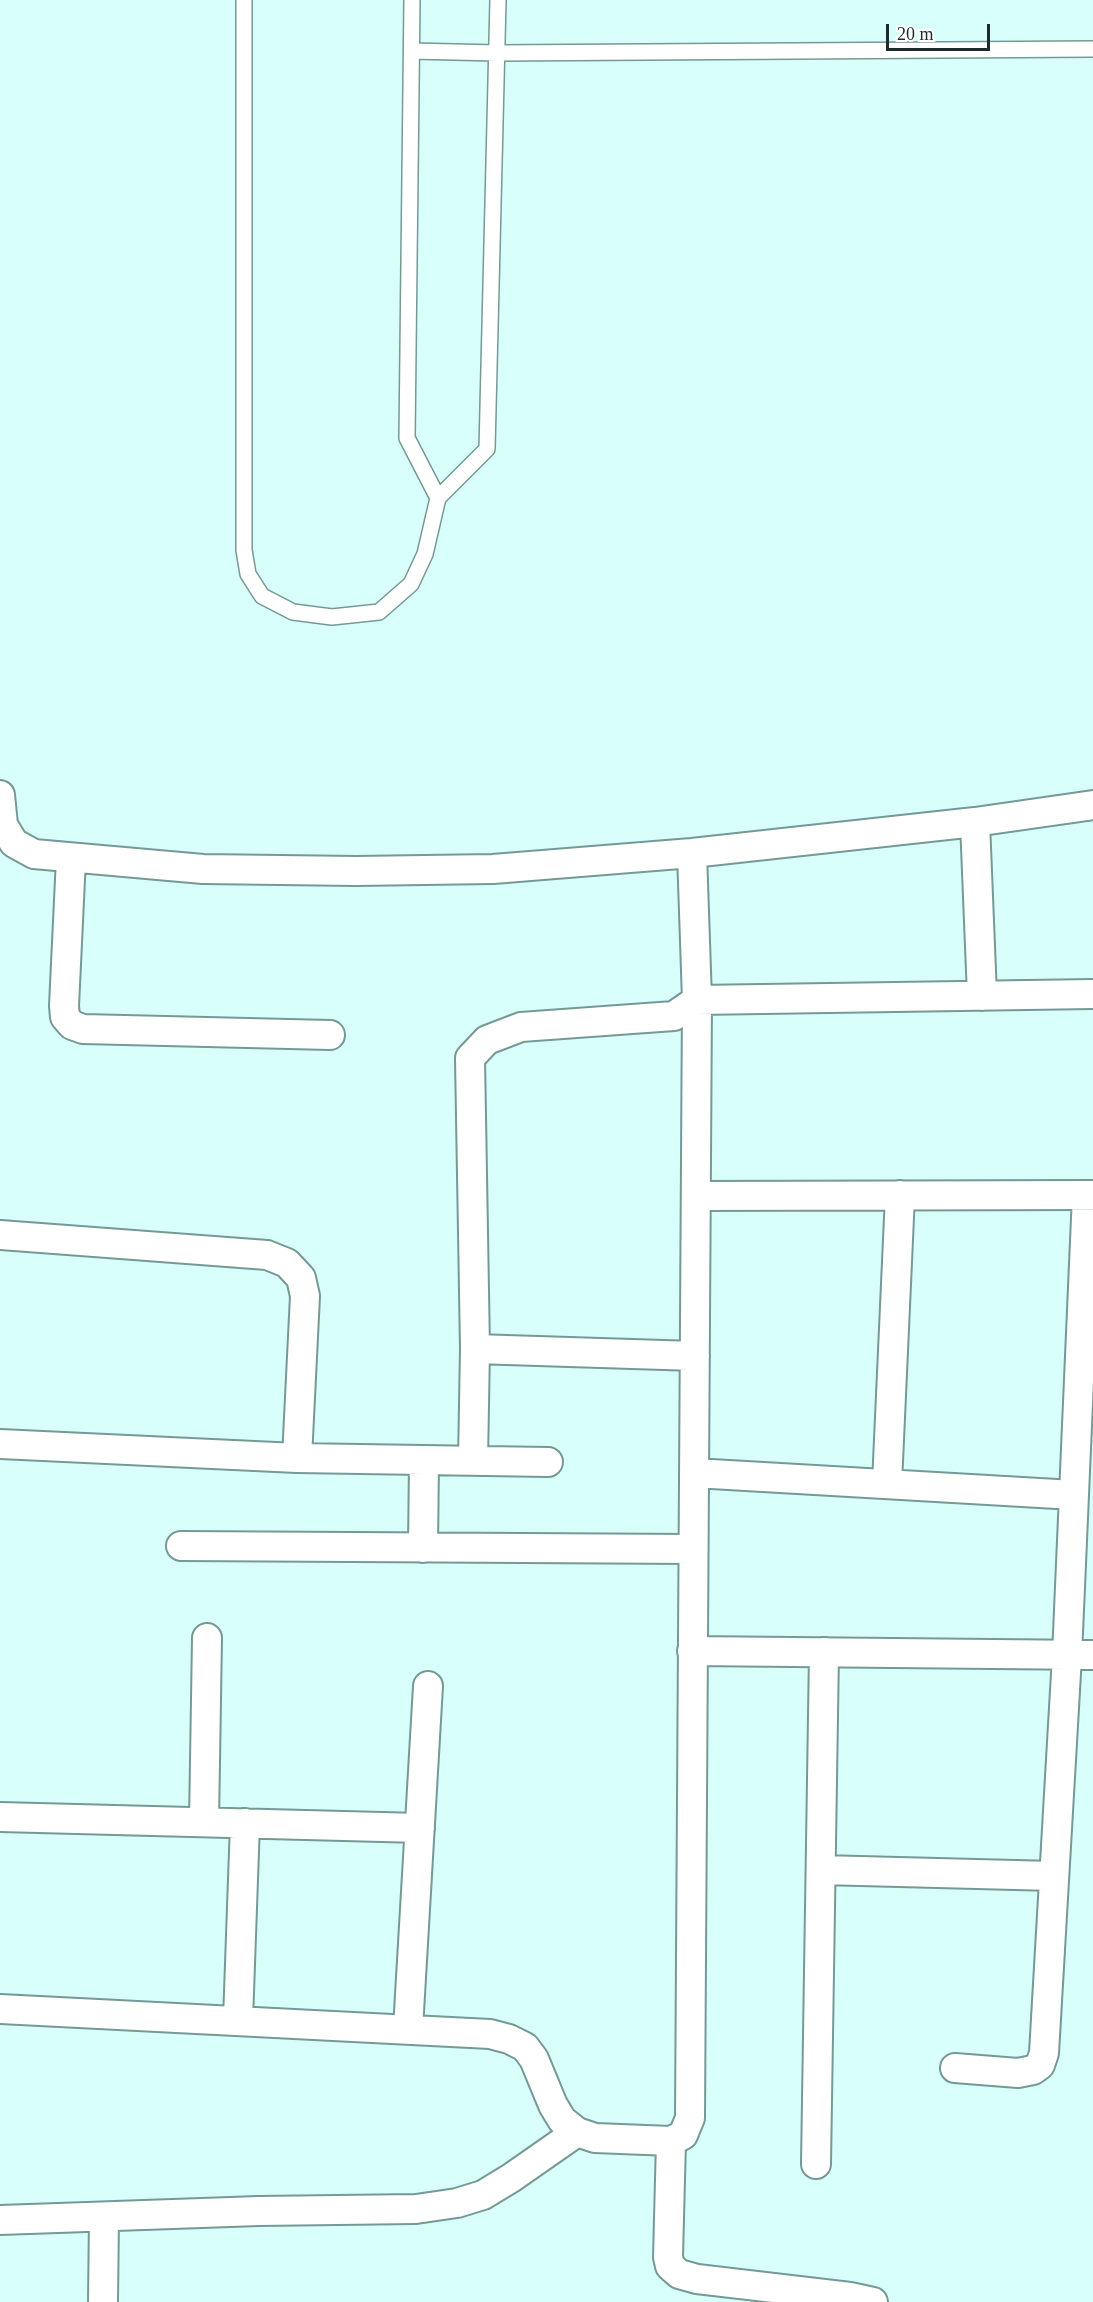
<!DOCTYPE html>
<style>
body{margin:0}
#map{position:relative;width:1093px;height:2302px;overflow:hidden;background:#d8fffa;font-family:Georgia,serif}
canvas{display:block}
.scale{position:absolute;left:886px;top:24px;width:104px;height:27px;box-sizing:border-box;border:3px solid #1d2c2b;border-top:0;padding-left:8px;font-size:18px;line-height:21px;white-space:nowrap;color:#1d2c2b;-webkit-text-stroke:4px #fff;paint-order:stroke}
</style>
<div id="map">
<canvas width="1093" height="2302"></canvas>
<div class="scale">20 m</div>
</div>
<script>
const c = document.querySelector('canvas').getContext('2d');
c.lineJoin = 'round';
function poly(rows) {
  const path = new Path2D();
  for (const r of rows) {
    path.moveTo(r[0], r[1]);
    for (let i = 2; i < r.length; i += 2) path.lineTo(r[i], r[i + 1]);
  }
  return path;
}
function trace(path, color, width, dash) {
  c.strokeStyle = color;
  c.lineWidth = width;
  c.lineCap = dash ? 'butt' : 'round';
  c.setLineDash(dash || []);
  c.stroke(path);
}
const lane = poly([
 [244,0,244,550,248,574,262,596,293,612,332,617,379,612,411,584,425,554,438,498,487,449,498,0],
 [412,0,407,438,438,498],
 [412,51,497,53,1093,49]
]);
const street = poly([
 [0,795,3,825,14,843,34,854,203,869,356,871,493,869,692,853,975,822,1093,805],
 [975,822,982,996],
 [71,858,64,1006,65,1017,72,1025,83,1029,330,1035],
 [696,1196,1093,1195],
 [0,1235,267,1255,287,1263,301,1278,305,1296,297,1458],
 [475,1349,695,1356],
 [0,1444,297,1458,548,1462],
 [473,1461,475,1349,470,1058,487,1040,521,1027,674,1016,697,1000,1093,994],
 [694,1473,1074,1495],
 [887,1484,900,1195],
 [181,1546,693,1549],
 [423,1548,424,1460],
 [692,1651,1093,1655],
 [0,1817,420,1828],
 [204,1822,207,1638],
 [821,1870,1054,1876],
 [0,2009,490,2034,509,2039,525,2047,534,2059,553,2105,562,2120,577,2132,595,2138,671,2141,683,2135,690,2118,697,1000,692,853],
 [238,2020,245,1823],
 [408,2029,428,1686],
 [955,2068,1018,2073,1033,2070,1040,2065,1044,2053,1067,1656,1087,1195],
 [671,2141,668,2257,670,2266,679,2274,697,2279,850,2297,873,2302],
 [816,2164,824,1652],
 [0,2220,259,2211,416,2209,457,2203,483,2195,511,2178,577,2132],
 [103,2302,104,2217]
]);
trace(lane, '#759995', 18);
trace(street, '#759995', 32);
trace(lane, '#fff', 15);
trace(street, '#fff', 28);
</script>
